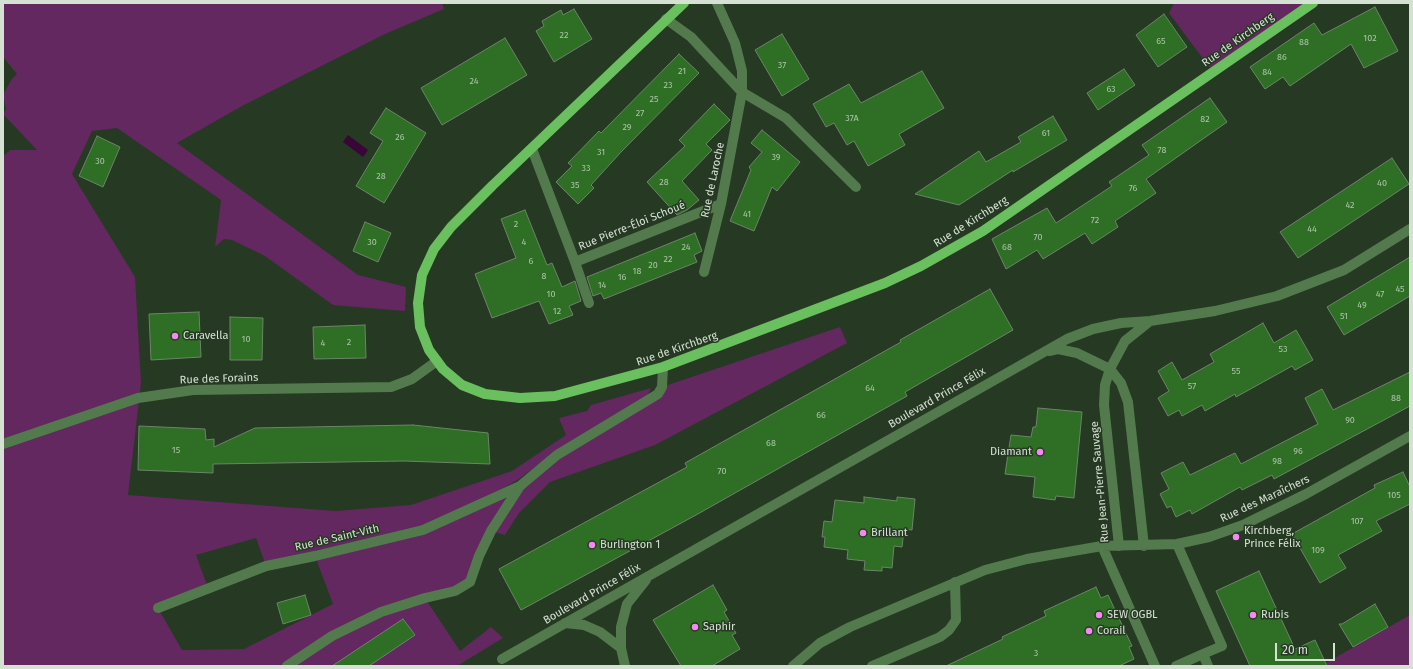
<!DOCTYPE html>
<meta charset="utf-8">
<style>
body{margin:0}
#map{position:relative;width:1413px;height:669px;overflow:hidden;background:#263923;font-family:"Fira Sans",sans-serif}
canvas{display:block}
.frame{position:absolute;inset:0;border:4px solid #d5e1d3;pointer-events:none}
.scale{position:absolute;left:1275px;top:643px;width:60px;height:18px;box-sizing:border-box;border:2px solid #d5e1d3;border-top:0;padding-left:5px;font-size:12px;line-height:14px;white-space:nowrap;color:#d5e1d3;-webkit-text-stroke:3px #263923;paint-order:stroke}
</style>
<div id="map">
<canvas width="1413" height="669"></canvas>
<div class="frame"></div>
<div class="scale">20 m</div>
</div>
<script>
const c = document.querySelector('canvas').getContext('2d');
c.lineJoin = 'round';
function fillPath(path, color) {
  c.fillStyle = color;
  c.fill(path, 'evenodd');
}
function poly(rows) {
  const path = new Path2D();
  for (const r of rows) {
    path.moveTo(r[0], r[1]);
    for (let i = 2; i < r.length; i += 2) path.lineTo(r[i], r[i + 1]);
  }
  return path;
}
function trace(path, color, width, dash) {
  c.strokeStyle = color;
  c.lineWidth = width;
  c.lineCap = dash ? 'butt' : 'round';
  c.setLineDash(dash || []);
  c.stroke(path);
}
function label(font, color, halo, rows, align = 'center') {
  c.font = font + ' "Fira Sans",sans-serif';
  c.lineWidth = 3;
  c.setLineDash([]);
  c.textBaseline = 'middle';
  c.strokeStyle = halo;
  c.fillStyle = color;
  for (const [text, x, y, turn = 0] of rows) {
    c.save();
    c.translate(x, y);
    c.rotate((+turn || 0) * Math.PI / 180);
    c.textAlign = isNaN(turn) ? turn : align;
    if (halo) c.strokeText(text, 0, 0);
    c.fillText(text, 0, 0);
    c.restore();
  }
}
const green = poly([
 [3,3,442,3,444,9,385,34,242,106,177,143,358,275,406,287,405,311,333,305,265,256,232,240,224,239,215,247,221,200,117,128,92,131,72,174,135,277,141,383,128,495,335,511,411,505,512,471,566,435,559,418,587,411,591,405,651,388,647,397,551,455,519,479,500,490,509,504,520,486,662,387,840,327,847,343,655,445,550,482,519,513,505,535,491,531,470,582,425,598,460,651,491,627,503,638,457,666,3,666,3,156,10,150,37,150,3,114,6,109,3,95,11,80,17,74,3,57],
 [256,538,266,566,315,556,333,604,244,649,182,650,158,608,208,588,196,555],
 [1174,3,1313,3,1213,72,1169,13],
 [1410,615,1410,666,1327,666,1326,663]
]);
const water = poly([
 [348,135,368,150,363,157,343,142]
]);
const building = poly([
 [1375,7,1398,51,1364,68,1351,44,1290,86,1283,77,1265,89,1250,67,1314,23,1322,35,1375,7],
 [574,9,592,39,554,62,536,31,544,26,542,21,561,10,563,15,574,9],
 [1164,14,1187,47,1158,67,1136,35,1164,14],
 [782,34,809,79,782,96,755,50,782,34],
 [505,38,527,75,442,125,421,88,505,38],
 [679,54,699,73,621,152,591,185,594,188,578,204,556,182,572,166,568,163,599,131,601,133,679,54],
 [1124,69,1135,85,1098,110,1087,93,1124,69],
 [922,71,944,108,899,134,905,145,868,166,854,141,847,145,834,123,826,127,813,104,849,84,861,103,922,71],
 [1210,98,1227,122,1146,179,1156,193,1115,221,1118,227,1092,244,1085,233,1043,259,1037,250,1006,269,992,239,1047,208,1056,223,1112,186,1109,182,1149,155,1142,145,1210,98],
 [714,104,730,120,706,144,712,150,682,181,699,200,687,210,677,215,647,182,685,146,679,140,714,104],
 [386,108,426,133,384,203,356,186,383,141,370,133,386,108],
 [1053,116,1067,140,1013,172,1013,170,959,205,915,194,979,151,986,162,1021,142,1018,137,1053,116],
 [762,130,800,162,777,191,772,187,754,231,730,221,751,170,749,167,762,152,751,143,762,130],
 [97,136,120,147,103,187,79,176,97,136],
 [1392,158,1409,184,1298,258,1280,232,1392,158],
 [525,210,547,265,552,263,562,287,575,281,581,301,569,306,573,315,549,324,539,301,492,318,475,274,516,258,501,219,525,210],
 [365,222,391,233,378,262,353,251,365,222],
 [695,233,702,251,694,255,697,262,604,299,601,293,593,296,587,277,695,233],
 [1410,257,1410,296,1344,335,1327,307,1410,257],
 [990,289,1013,330,905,392,907,396,696,515,521,610,499,569,687,467,685,463,901,342,900,340,990,289],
 [199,312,201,357,151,360,149,314,199,312],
 [230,317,263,318,262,360,230,360,230,317],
 [1263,323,1274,343,1296,330,1313,360,1295,370,1292,366,1236,397,1235,394,1205,411,1202,405,1182,416,1179,410,1168,416,1158,398,1169,391,1158,371,1172,362,1182,380,1214,362,1210,354,1263,323],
 [365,325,366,358,314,359,313,327,365,325],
 [1410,372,1410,406,1274,479,1272,475,1242,490,1240,487,1192,514,1190,510,1176,517,1171,506,1167,508,1160,494,1169,489,1161,473,1183,462,1190,475,1235,453,1241,464,1318,424,1305,398,1322,389,1333,410,1410,372],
 [1038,408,1082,412,1074,498,1056,496,1055,500,1033,497,1035,477,1005,474,1011,435,1031,437,1033,427,1036,427,1038,408],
 [413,425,488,433,490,464,404,461,213,464,213,473,138,470,139,426,205,429,206,440,214,439,214,447,255,428,413,425],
 [1403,472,1410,487,1410,504,1376,521,1382,531,1338,555,1346,568,1320,583,1292,534,1375,488,1374,485,1403,472],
 [864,497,897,501,897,497,915,499,912,530,904,529,902,547,894,546,892,568,882,567,882,571,864,570,865,561,847,559,848,550,824,547,825,537,822,537,824,521,832,522,835,500,864,503,864,497],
 [1259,571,1295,649,1315,640,1327,666,1250,666,1216,591,1259,571],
 [713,585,727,610,724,612,736,633,732,635,740,649,712,666,681,666,653,620,713,585],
 [1096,587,1101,598,1108,595,1132,646,1129,647,1134,659,1119,666,946,666,1003,639,1002,637,1046,616,1044,611,1096,587],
 [305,595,311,615,283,624,277,603,305,595],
 [1375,604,1388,627,1353,647,1339,624,1342,624,1375,604],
 [403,619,415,635,369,666,332,666,403,619]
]);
const minor = poly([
 [666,19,691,37,742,92,786,118,856,187],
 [532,149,575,262,721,204],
 [575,262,589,303],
 [704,272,721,204,742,92,742,71,735,43,717,3],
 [1049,351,1058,349,1077,353,1110,369,1121,383,1128,402,1144,546],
 [3,444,138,398,193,390,391,387,412,379,437,361],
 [1177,544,1222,646,1203,654],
 [1102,546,1155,666],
 [1119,546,1104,405,1105,385,1110,369,1125,341,1150,321],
 [158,608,266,566,315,556,423,530,520,486,557,455,658,394,662,387,663,367],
 [565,623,584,625,600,632,621,648],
 [502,659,1067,339,1093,329,1121,323,1150,321,1215,311,1277,296,1344,270,1410,229],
 [287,666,332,636,381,612,425,598,455,591,470,582,479,556,491,531,520,486],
 [625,666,621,648,621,627,627,604,646,580],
 [793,666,820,643,850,627,985,570,1027,559,1102,546,1177,544,1209,537,1243,525,1306,494,1410,436],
 [872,666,940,637,949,630,956,620,955,582],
 [1176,666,1203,654,1208,666]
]);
const major = poly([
 [684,3,493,185,451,227,434,249,422,275,418,303,420,327,429,350,443,369,462,385,485,394,520,398,555,396,663,367,885,283,921,266,983,231,1313,3]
]);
const markers = [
 [175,336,4,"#f589ef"],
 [1040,452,4,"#f589ef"],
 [863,533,4,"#f589ef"],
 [1236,537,4,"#f589ef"],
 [592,545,4,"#f589ef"],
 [1099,615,4,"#f589ef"],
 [1253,615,4,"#f589ef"],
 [695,627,4,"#f589ef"],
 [1089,631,4,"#f589ef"]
];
const numberNames = [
 ["22",564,35],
 ["102",1370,38],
 ["65",1161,41],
 ["88",1304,42],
 ["86",1282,57],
 ["37",782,65],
 ["21",682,71],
 ["84",1267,72],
 ["24",474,81],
 ["23",668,85],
 ["63",1111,89],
 ["25",654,99],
 ["27",640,113],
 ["37A",852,118],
 ["82",1205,119],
 ["29",627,127],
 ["61",1046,133],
 ["26",400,137],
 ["78",1162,150],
 ["31",601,152],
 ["39",776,157],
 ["30",100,161],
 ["33",586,168],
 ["28",381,176],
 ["28",664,182],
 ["40",1382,183],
 ["35",575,185],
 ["76",1133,188],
 ["42",1350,205],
 ["41",747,214],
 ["72",1095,220],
 ["2",516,224],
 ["44",1312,229],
 ["70",1038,237],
 ["30",372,242],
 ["4",524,242],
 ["24",686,247],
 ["68",1007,247],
 ["22",668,259],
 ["6",531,261],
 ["20",653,265],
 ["18",637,271],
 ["8",544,276],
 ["16",622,277],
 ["14",602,285],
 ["45",1400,289],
 ["10",551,294],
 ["47",1380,294],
 ["49",1362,305],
 ["12",557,311],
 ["51",1344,316],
 ["10",246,339],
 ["2",349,342],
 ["4",323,343],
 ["53",1283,349],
 ["55",1236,371],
 ["57",1192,386],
 ["64",870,388],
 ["88",1396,398],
 ["66",821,415],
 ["90",1350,420],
 ["68",771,443],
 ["15",176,450],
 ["96",1298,451],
 ["98",1277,461],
 ["70",722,471],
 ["105",1394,495],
 ["107",1357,521],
 ["109",1318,550],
 ["3",1036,653]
];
const streetNames = [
 ["Rue de Kirchberg",1238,40,-35],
 ["Rue de Laroche",713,180,-78],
 ["Rue de Kirchberg",971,222,-32],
 ["Rue Pierre-Éloi Schoué",632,226,-22],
 ["Rue de Kirchberg",677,349,-19],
 ["Rue des Forains",219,379,-2],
 ["Boulevard Prince Félix",937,398,-30],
 ["Rue Jean-Pierre Sauvage",1100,482,-95],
 ["Rue des Maraîchers",1265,499,-25],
 ["Rue de Saint-Vith",337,538,-13],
 ["Boulevard Prince Félix",592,594,-30]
];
const poiNames = [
 ["Caravella",183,336],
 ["Diamant",1032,452,"right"],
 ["Kirchberg,",1244,531],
 ["Prince Félix",1244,544],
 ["Brillant",871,533],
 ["Burlington 1",600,545],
 ["SEW OGBL",1107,615],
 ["Rubis",1261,615],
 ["Saphir",703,627],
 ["Corail",1097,631]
];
fillPath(green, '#62285f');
fillPath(water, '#380637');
fillPath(building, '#2e6e25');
trace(building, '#6d846a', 1);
trace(minor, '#527a4c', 10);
trace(major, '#6abf5e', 10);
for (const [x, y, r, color] of markers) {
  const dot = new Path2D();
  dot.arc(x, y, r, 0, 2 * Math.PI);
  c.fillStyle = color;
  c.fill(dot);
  trace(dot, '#263923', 1.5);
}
label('9px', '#abc4a8', null, numberNames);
label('11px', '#d5e1d3', '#263923', streetNames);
label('11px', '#d5e1d3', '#263923', poiNames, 'left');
</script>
